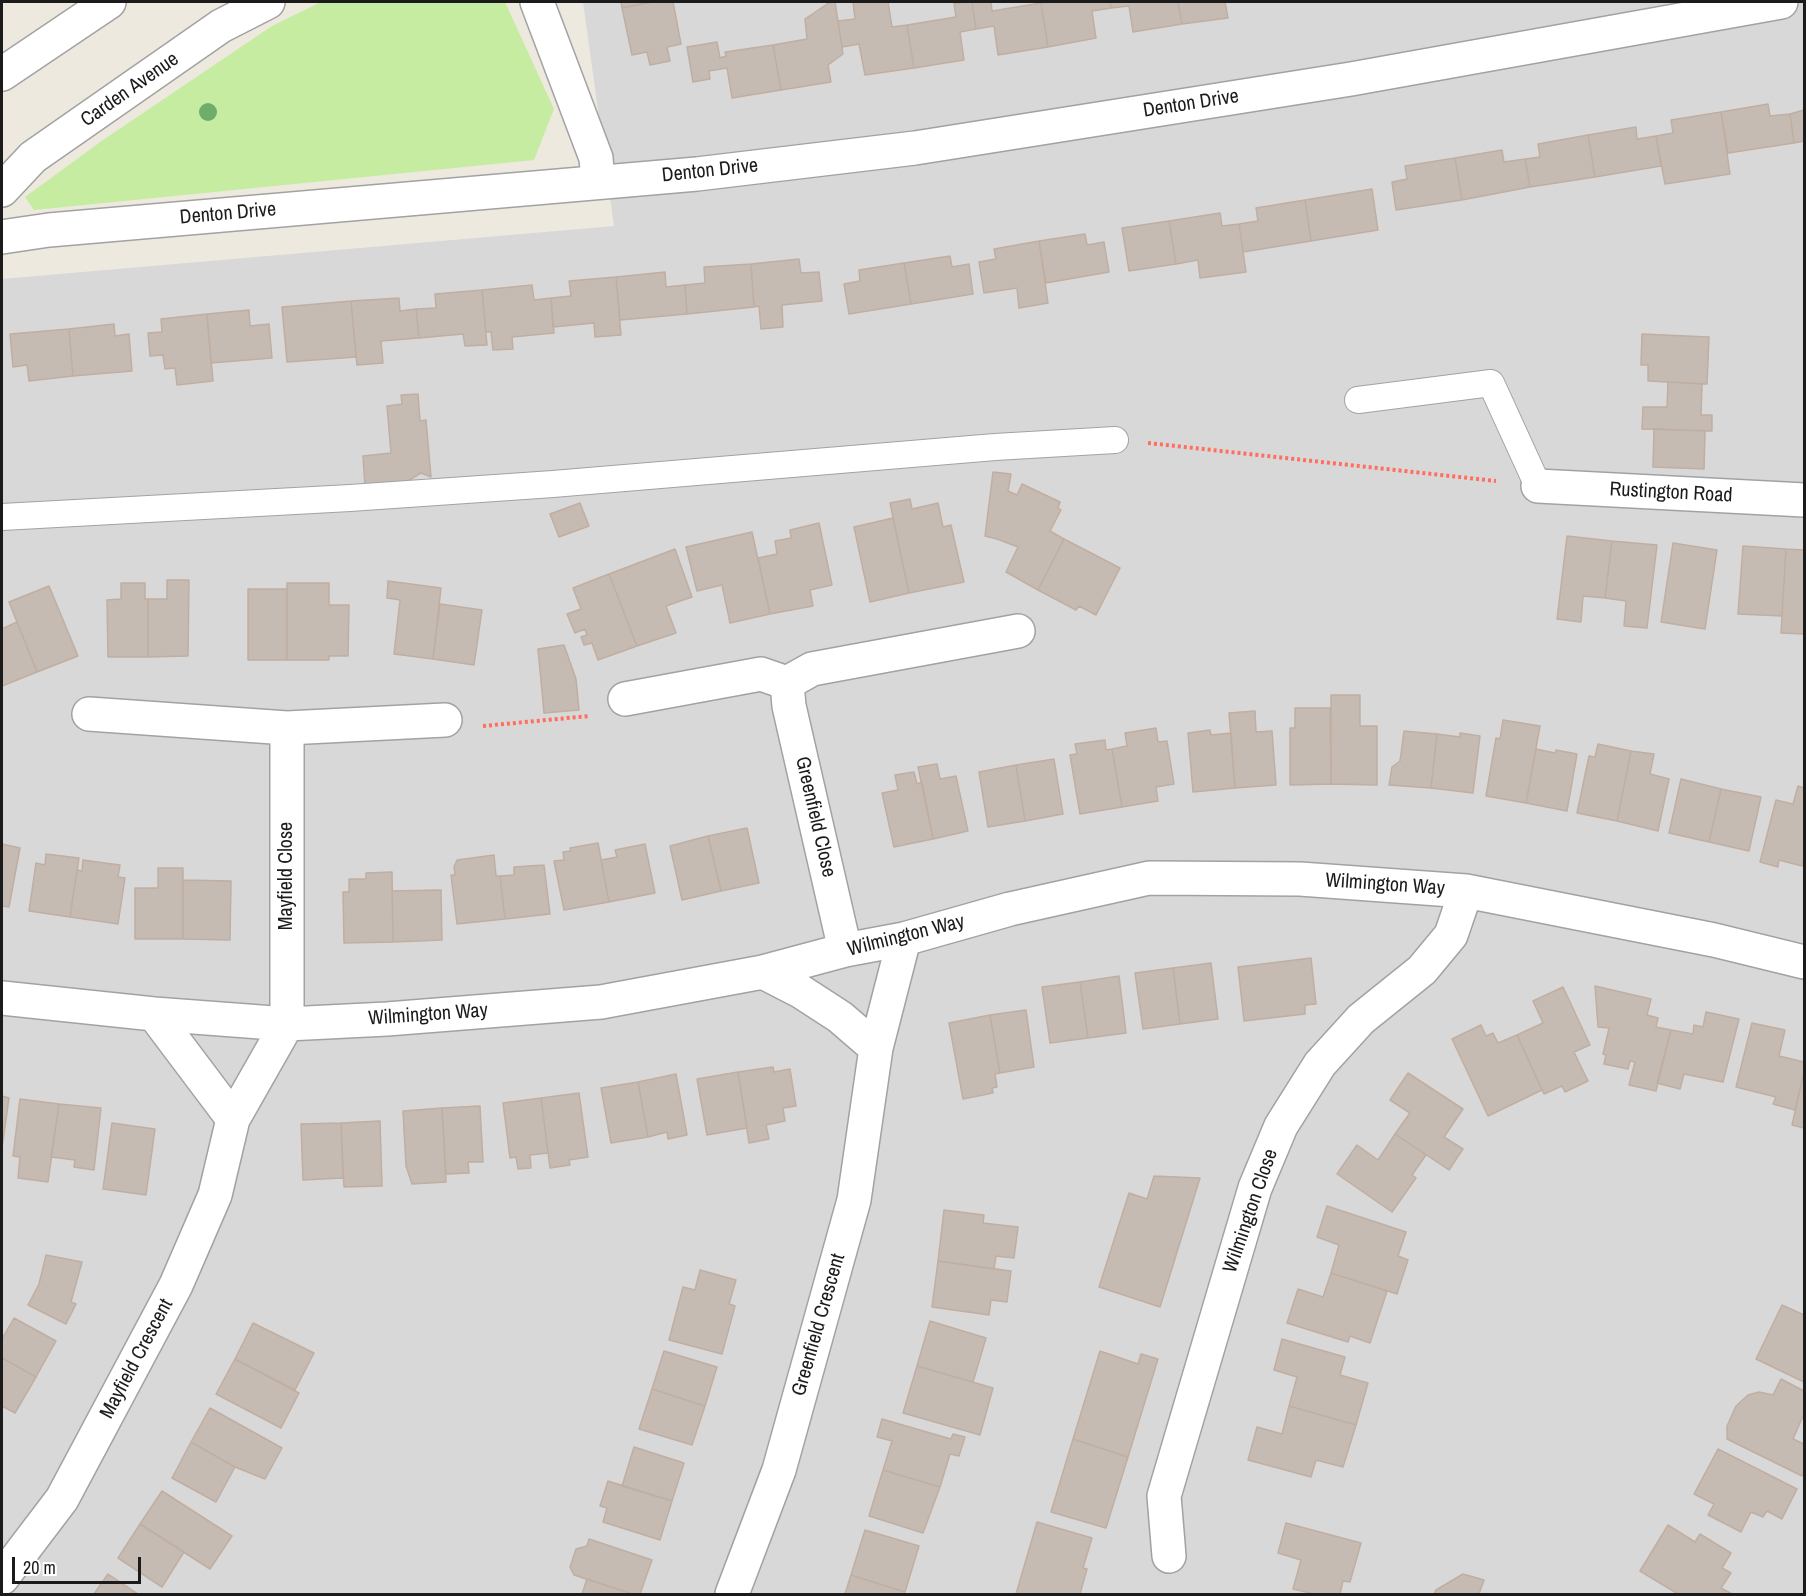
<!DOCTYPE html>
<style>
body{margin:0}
#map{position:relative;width:1806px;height:1596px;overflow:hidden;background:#ede9df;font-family:"Archivo Narrow",sans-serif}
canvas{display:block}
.frame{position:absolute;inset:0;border:3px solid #1b1b1b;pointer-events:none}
.scale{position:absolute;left:12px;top:1557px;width:129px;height:27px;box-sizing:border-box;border:3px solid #1b1b1b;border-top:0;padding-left:8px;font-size:18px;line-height:21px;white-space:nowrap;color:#1b1b1b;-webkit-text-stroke:4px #fff;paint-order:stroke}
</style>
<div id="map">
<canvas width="1806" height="1596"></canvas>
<div class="frame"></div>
<div class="scale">20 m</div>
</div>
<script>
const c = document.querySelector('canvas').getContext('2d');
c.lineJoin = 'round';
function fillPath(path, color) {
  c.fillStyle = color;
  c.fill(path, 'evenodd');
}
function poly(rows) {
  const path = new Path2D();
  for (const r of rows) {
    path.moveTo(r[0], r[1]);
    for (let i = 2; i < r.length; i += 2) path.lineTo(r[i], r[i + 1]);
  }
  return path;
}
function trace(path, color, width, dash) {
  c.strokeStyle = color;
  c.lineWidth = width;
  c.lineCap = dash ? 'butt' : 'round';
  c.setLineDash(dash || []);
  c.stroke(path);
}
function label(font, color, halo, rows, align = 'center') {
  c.font = font + ' "Archivo Narrow",sans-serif';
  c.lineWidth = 4.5;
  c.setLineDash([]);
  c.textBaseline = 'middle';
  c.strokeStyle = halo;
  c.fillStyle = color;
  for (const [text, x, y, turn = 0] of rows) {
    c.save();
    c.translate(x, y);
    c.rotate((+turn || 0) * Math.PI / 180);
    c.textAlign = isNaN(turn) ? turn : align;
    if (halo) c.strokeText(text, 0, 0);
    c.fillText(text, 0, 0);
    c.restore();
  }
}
const residential = poly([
 [583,2,1804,2,1804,1594,2,1594,2,279,614,226]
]);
const grass = poly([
 [321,2,505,2,554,109,534,160,34,210,25,197,103,140,272,26]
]);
const building = poly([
 [621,2,653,2,622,8,621,2],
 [653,2,673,2,681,44,667,47,670,61,650,65,647,52,632,55,622,8,653,2],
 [830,2,835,2,843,54,828,65,831,82,781,90,773,45,807,39,805,19,830,2],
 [853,2,888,2,892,27,907,25,914,68,865,75,859,44,842,47,838,21,855,19,853,2],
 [972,2,976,29,960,32,964,60,914,68,907,25,956,17,954,3,972,2],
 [972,2,991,2,992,11,1041,3,1048,47,998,55,994,26,976,29,972,2],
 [1053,2,1110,2,1111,8,1092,11,1096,38,1048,47,1041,3,1053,2],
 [1110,2,1178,2,1182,24,1133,32,1129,6,1111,8,1110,2],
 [1178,2,1225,2,1228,18,1182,24,1178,2],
 [717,42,720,58,726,56,725,52,773,45,781,90,732,98,727,68,709,71,710,79,693,82,687,47,717,42],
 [1768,104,1770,116,1790,114,1794,143,1728,153,1721,112,1768,104],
 [1804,110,1804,141,1794,143,1790,114,1804,110],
 [1721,112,1730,174,1665,184,1656,136,1673,133,1671,120,1721,112],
 [1636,127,1637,139,1656,136,1661,166,1595,177,1588,135,1636,127],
 [1588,135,1595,177,1530,187,1525,159,1540,157,1538,144,1588,135],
 [1502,150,1504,162,1525,159,1530,187,1462,200,1455,158,1502,150],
 [1455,158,1462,200,1396,210,1392,182,1407,179,1405,166,1455,158],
 [1372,189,1378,230,1311,241,1305,200,1372,189],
 [1305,200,1311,241,1243,252,1239,224,1258,221,1256,208,1305,200],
 [1220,213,1222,226,1239,224,1246,272,1200,278,1198,260,1176,264,1169,221,1220,213],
 [1169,221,1176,264,1129,271,1122,228,1169,221],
 [1085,234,1087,245,1104,242,1109,272,1046,283,1039,241,1085,234],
 [1039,241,1048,303,1019,308,1017,288,984,293,979,262,996,259,994,249,1039,241],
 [950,256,952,267,969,264,973,294,911,304,904,263,950,256],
 [799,259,801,273,819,272,822,301,782,305,783,327,761,329,759,306,754,307,751,264,799,259],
 [904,263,911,304,849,314,844,284,860,281,859,270,904,263],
 [751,264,754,307,687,314,685,285,705,283,704,267,751,264],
 [665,272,666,287,685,285,687,314,620,320,616,277,665,272],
 [616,277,621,335,595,337,594,323,553,327,551,298,571,296,569,281,616,277],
 [532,285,534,300,551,298,554,333,512,337,513,349,493,350,491,332,486,332,482,290,532,285],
 [482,290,487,345,465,346,463,334,419,338,416,309,436,308,435,294,482,290],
 [399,298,400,311,416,309,419,338,381,341,383,363,357,365,351,301,399,298],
 [351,301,356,357,287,362,282,307,351,301],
 [249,310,250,326,269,324,272,358,211,363,207,314,249,310],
 [207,314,213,381,177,385,175,368,165,369,163,355,150,356,148,333,162,332,161,319,207,314],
 [114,324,115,336,129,334,132,371,73,376,69,329,114,324],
 [69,329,73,376,29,381,27,365,13,367,10,334,69,329],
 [1642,334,1709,337,1707,384,1648,381,1648,365,1641,365,1642,334],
 [1668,382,1702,384,1701,415,1712,415,1712,431,1642,429,1643,407,1667,407,1668,382],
 [418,394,420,421,426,420,431,477,421,473,401,485,365,487,363,456,391,453,387,406,402,404,401,395,418,394],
 [1654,429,1705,431,1704,469,1653,467,1654,429],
 [993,472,1011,474,1008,491,1017,495,1022,484,1060,502,1058,508,1061,510,1050,531,1064,539,1038,590,1006,572,1018,547,997,539,985,536,993,472],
 [910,499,912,509,938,503,943,527,951,525,964,582,909,593,890,503,910,499],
 [580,503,589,526,559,537,550,514,580,503],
 [893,518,909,593,870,602,854,527,893,518],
 [819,523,832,585,810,590,813,606,770,614,758,558,777,554,775,541,791,538,790,530,819,523],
 [752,532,770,614,730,623,722,585,697,591,686,547,752,532],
 [1567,536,1612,541,1605,598,1583,596,1581,622,1557,619,1567,536],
 [1064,539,1120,568,1096,615,1079,606,1076,610,1038,590,1064,539],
 [1612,541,1657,545,1647,628,1624,626,1626,601,1605,598,1612,541],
 [1673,543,1717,550,1705,629,1661,622,1673,543],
 [1743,546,1786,549,1782,616,1738,614,1743,546],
 [675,549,692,597,666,606,676,633,637,646,609,574,675,549],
 [1786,549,1804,550,1804,634,1781,633,1786,549],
 [609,574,637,646,598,660,592,643,584,645,581,637,587,635,585,629,575,633,567,614,581,609,573,588,609,574],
 [167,580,189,580,188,656,148,657,148,599,167,599,167,580],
 [388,581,441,588,433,659,394,654,400,600,387,598,388,581],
 [121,583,145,583,145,599,148,599,148,657,108,657,107,600,121,599,121,583],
 [287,583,329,583,329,605,349,605,348,656,329,656,329,660,287,660,287,583],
 [49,586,78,656,37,672,9,602,49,586],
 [248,589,287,589,287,660,248,660,248,589],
 [440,604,482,610,474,665,433,659,440,604],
 [17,622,37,672,2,686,2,627,2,629,17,622],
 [564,645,576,679,579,710,544,713,538,649,564,645],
 [1331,695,1360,695,1360,726,1377,726,1377,785,1331,784,1331,695],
 [1295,708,1330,708,1331,784,1290,785,1290,728,1295,728,1295,708],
 [1255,711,1256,732,1272,731,1276,785,1235,788,1229,713,1255,711],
 [1503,720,1540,726,1526,803,1486,796,1496,738,1500,739,1503,720],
 [1156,728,1158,742,1167,741,1174,784,1156,787,1158,801,1122,807,1112,749,1127,746,1125,733,1156,728],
 [1210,730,1211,735,1231,733,1235,788,1193,792,1188,733,1210,730],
 [1404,731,1437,734,1431,788,1389,785,1392,767,1400,761,1404,731],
 [1460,733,1480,736,1473,793,1431,788,1437,734,1460,737,1460,733],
 [1105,740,1106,750,1112,749,1122,807,1080,814,1070,755,1077,754,1075,744,1105,740],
 [1598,744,1631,751,1617,821,1577,813,1589,756,1595,757,1598,744],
 [1536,749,1555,753,1556,750,1577,754,1567,811,1526,803,1536,749],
 [1631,751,1654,754,1650,774,1669,779,1658,831,1617,821,1631,751],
 [1054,759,1063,814,1025,821,1016,765,1054,759],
 [937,764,940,779,956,776,968,831,933,839,918,767,937,764],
 [1016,765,1025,821,988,827,979,772,1016,765],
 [914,772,917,784,922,782,933,839,894,847,882,793,898,790,895,775,914,772],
 [1681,779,1721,789,1709,842,1669,833,1681,779],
 [1798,786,1804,788,1804,857,1802,866,1779,860,1778,867,1760,862,1776,800,1793,804,1798,786],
 [1721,789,1761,797,1749,851,1709,842,1721,789],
 [747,828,759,883,721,891,708,836,747,828],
 [708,836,721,891,682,900,670,846,708,836],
 [598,843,609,902,564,910,554,861,564,860,563,852,571,851,570,848,598,843],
 [2,844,20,848,9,907,2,906,2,844],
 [645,844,655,893,609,902,601,860,617,857,615,850,645,844],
 [46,854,79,858,70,917,29,911,36,863,45,865,46,854],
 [494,855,496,876,500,876,505,919,457,924,451,875,455,875,454,867,457,860,494,855],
 [83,860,120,865,118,877,125,878,118,924,70,917,77,870,82,871,83,860],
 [544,865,550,914,505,919,500,876,514,875,514,867,544,865],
 [158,868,183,868,183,939,135,939,135,888,158,888,158,868],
 [392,872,393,942,344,943,343,892,349,892,349,879,366,879,366,873,392,872],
 [183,880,231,881,230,940,183,939,183,880],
 [441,890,442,940,393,942,392,891,441,890],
 [1311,958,1316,1004,1305,1005,1305,1014,1244,1021,1238,967,1311,958],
 [1211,963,1218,1019,1180,1024,1173,968,1211,963],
 [1173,968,1180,1024,1143,1029,1135,973,1173,968],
 [1119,976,1126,1033,1088,1038,1080,982,1119,976],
 [1080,982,1088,1038,1050,1043,1042,987,1080,982],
 [1595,986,1651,999,1647,1015,1658,1018,1656,1027,1671,1030,1656,1091,1629,1085,1635,1062,1630,1061,1628,1069,1604,1064,1606,1055,1603,1054,1609,1028,1598,1027,1595,986],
 [1563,987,1590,1045,1574,1052,1588,1081,1565,1092,1562,1086,1544,1094,1517,1035,1543,1023,1533,1001,1563,987],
 [1026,1010,1034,1067,1000,1073,990,1015,1026,1010],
 [1706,1012,1739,1019,1723,1082,1684,1074,1680,1089,1657,1083,1671,1030,1693,1034,1694,1025,1703,1027,1706,1012],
 [990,1015,1000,1073,995,1074,997,1087,992,1088,993,1093,963,1099,949,1023,990,1015],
 [1752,1023,1785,1030,1779,1056,1804,1062,1804,1072,1795,1110,1773,1104,1776,1097,1736,1087,1752,1023],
 [1481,1025,1486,1036,1493,1033,1498,1043,1517,1035,1542,1090,1488,1116,1452,1039,1481,1025],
 [773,1067,774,1072,790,1069,796,1106,783,1108,785,1121,766,1125,769,1139,749,1143,738,1072,773,1067],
 [738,1072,747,1128,707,1135,697,1079,738,1072],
 [1804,1072,1804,1128,1792,1125,1804,1072],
 [1408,1073,1463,1109,1444,1137,1463,1149,1449,1170,1395,1134,1410,1113,1390,1100,1408,1073],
 [676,1074,687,1135,668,1139,667,1132,648,1137,638,1082,676,1074],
 [638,1082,648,1137,611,1143,601,1088,638,1082],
 [579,1093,588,1157,569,1160,570,1165,550,1168,541,1098,579,1093],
 [2,1096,9,1098,2,1148,2,1096],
 [541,1098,548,1153,530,1155,531,1168,518,1169,516,1157,510,1158,503,1103,541,1098],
 [20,1099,59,1104,48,1182,18,1178,20,1157,13,1156,20,1099],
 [59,1104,101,1108,94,1170,74,1167,75,1160,51,1157,59,1104],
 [480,1106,483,1162,468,1162,469,1173,446,1174,442,1108,480,1106],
 [442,1108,446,1182,412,1184,406,1166,403,1111,442,1108],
 [380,1121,382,1186,344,1187,341,1123,380,1121],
 [112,1123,155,1129,146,1195,103,1189,112,1123],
 [341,1123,343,1178,303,1180,301,1124,341,1123],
 [1395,1134,1426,1155,1412,1175,1416,1178,1392,1212,1337,1174,1357,1145,1378,1160,1395,1134],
 [1154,1176,1200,1178,1160,1307,1099,1287,1129,1193,1147,1199,1154,1176],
 [1327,1206,1406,1232,1398,1256,1408,1260,1397,1294,1331,1273,1339,1245,1317,1237,1327,1206],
 [944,1210,984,1215,983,1223,1018,1227,1014,1258,996,1256,994,1269,938,1261,944,1210],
 [46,1255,82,1262,71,1302,76,1304,66,1324,28,1305,39,1284,46,1255],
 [938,1261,1011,1271,1007,1302,991,1300,989,1315,932,1307,938,1261],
 [700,1270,736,1280,729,1304,735,1306,722,1354,669,1340,683,1287,695,1290,700,1270],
 [1331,1273,1387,1291,1370,1343,1350,1336,1348,1342,1287,1323,1298,1289,1323,1297,1331,1273],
 [1782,1305,1804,1315,1804,1382,1756,1359,1782,1305],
 [14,1318,56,1341,36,1377,2,1358,2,1339,14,1318],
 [930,1321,986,1338,973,1382,917,1366,930,1321],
 [253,1323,314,1353,295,1390,235,1359,253,1323],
 [1282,1339,1345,1357,1340,1375,1368,1383,1356,1425,1289,1406,1297,1377,1274,1370,1282,1339],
 [664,1351,717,1367,705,1406,652,1389,664,1351],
 [1100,1351,1138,1364,1141,1354,1158,1359,1128,1457,1073,1439,1100,1351],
 [2,1358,36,1377,15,1413,2,1406,2,1358],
 [235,1359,299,1393,281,1428,216,1394,235,1359],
 [917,1366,993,1388,980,1435,903,1413,917,1366],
 [1781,1379,1804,1391,1804,1414,1793,1439,1804,1444,1804,1471,1802,1476,1727,1439,1727,1426,1736,1406,1748,1395,1759,1392,1773,1395,1781,1379],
 [652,1389,705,1406,692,1445,639,1429,652,1389],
 [1289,1406,1356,1425,1343,1467,1316,1460,1311,1477,1248,1460,1257,1427,1282,1434,1289,1406],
 [210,1408,282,1448,265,1479,235,1467,191,1442,210,1408],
 [882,1419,951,1439,953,1434,965,1437,959,1456,950,1454,940,1487,883,1470,892,1441,877,1437,882,1419],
 [1073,1439,1128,1457,1106,1528,1051,1512,1073,1439],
 [191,1442,235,1467,216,1502,172,1478,191,1442],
 [634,1447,684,1463,672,1501,622,1486,634,1447],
 [1718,1449,1797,1489,1782,1519,1767,1511,1763,1517,1751,1512,1741,1532,1708,1515,1714,1504,1694,1494,1718,1449],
 [883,1470,940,1487,923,1533,869,1516,883,1470],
 [608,1481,672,1501,660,1540,603,1522,607,1508,600,1506,608,1481],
 [162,1491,232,1536,210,1569,140,1524,162,1491],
 [1037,1522,1092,1538,1083,1568,1087,1569,1080,1594,1016,1594,1037,1522],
 [1286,1523,1361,1543,1350,1582,1343,1581,1340,1594,1314,1594,1293,1589,1301,1560,1278,1553,1286,1523],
 [140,1524,184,1552,162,1587,118,1558,140,1524],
 [1668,1525,1695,1542,1700,1534,1731,1553,1722,1568,1731,1573,1721,1588,1732,1594,1678,1594,1640,1571,1668,1525],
 [865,1530,919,1546,905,1592,851,1575,865,1530],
 [589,1539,652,1560,640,1594,632,1594,574,1575,570,1567,576,1549,587,1546,589,1539],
 [108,1574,138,1594,94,1594,108,1574],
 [1463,1574,1484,1580,1479,1594,1434,1594,1436,1590,1463,1574],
 [851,1575,905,1592,904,1594,845,1594,851,1575],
 [587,1579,632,1594,582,1594,587,1579]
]);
const path = poly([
 [1148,443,1496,481],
 [483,726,589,716]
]);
const service = poly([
 [1358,400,1491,383,1538,486],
 [2,517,350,498,553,484,995,447,1115,440]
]);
const minor = poly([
 [537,2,596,158,598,182],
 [2,190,33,157,221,26,268,2],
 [2,237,49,230,697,174,915,148,1351,79,1781,2],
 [1538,486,1804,500],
 [787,683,789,706,845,950],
 [625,699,761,674,787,683,812,669,1018,631],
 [89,714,287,728,445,720],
 [763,972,800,991,840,1017,876,1048],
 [2,998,154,1014,287,1024,387,1019,601,1002,763,972,845,950,904,939,1010,909,1149,878,1300,879,1466,891,1714,940,1804,962],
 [154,1014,233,1119],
 [1169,1556,1164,1496,1255,1188,1281,1126,1320,1064,1361,1019,1422,970,1451,935,1466,891],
 [2,1578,62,1499,176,1285,215,1195,233,1119,287,1024,287,728],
 [732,1594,779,1470,854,1200,876,1048,904,939]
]);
const tertiary = poly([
 [2,74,109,2]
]);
const trees = [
 [208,112]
];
const streetNames = [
 ["Carden Avenue",130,90,-35],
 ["Denton Drive",1191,104,-9],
 ["Denton Drive",710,171,-6],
 ["Denton Drive",228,214,-5],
 ["Rustington Road",1671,493,3],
 ["Greenfield Close",815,817,77],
 ["Mayfield Close",287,876,-90],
 ["Wilmington Way",1385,885,4],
 ["Wilmington Way",906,936,-14],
 ["Wilmington Way",428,1015,-4],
 ["Wilmington Close",1251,1211,-71],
 ["Greenfield Crescent",819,1325,-74],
 ["Mayfield Crescent",137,1359,-62]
];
fillPath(residential, '#d9d8d8');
fillPath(grass, '#c6eca1');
fillPath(building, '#c5bbb3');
trace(building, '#c0aea1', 1.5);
trace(service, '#a2a2a2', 28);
trace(minor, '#a2a2a2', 36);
trace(tertiary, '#a2a2a2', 36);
trace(path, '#ff6f5f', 4, [3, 3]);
trace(service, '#fff', 26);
trace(minor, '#fff', 33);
trace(tertiary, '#fff', 33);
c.fillStyle = '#6dae6c';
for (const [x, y] of trees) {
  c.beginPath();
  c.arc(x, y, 9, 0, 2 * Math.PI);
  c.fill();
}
label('20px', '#1b1b1b', '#fff', streetNames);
</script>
